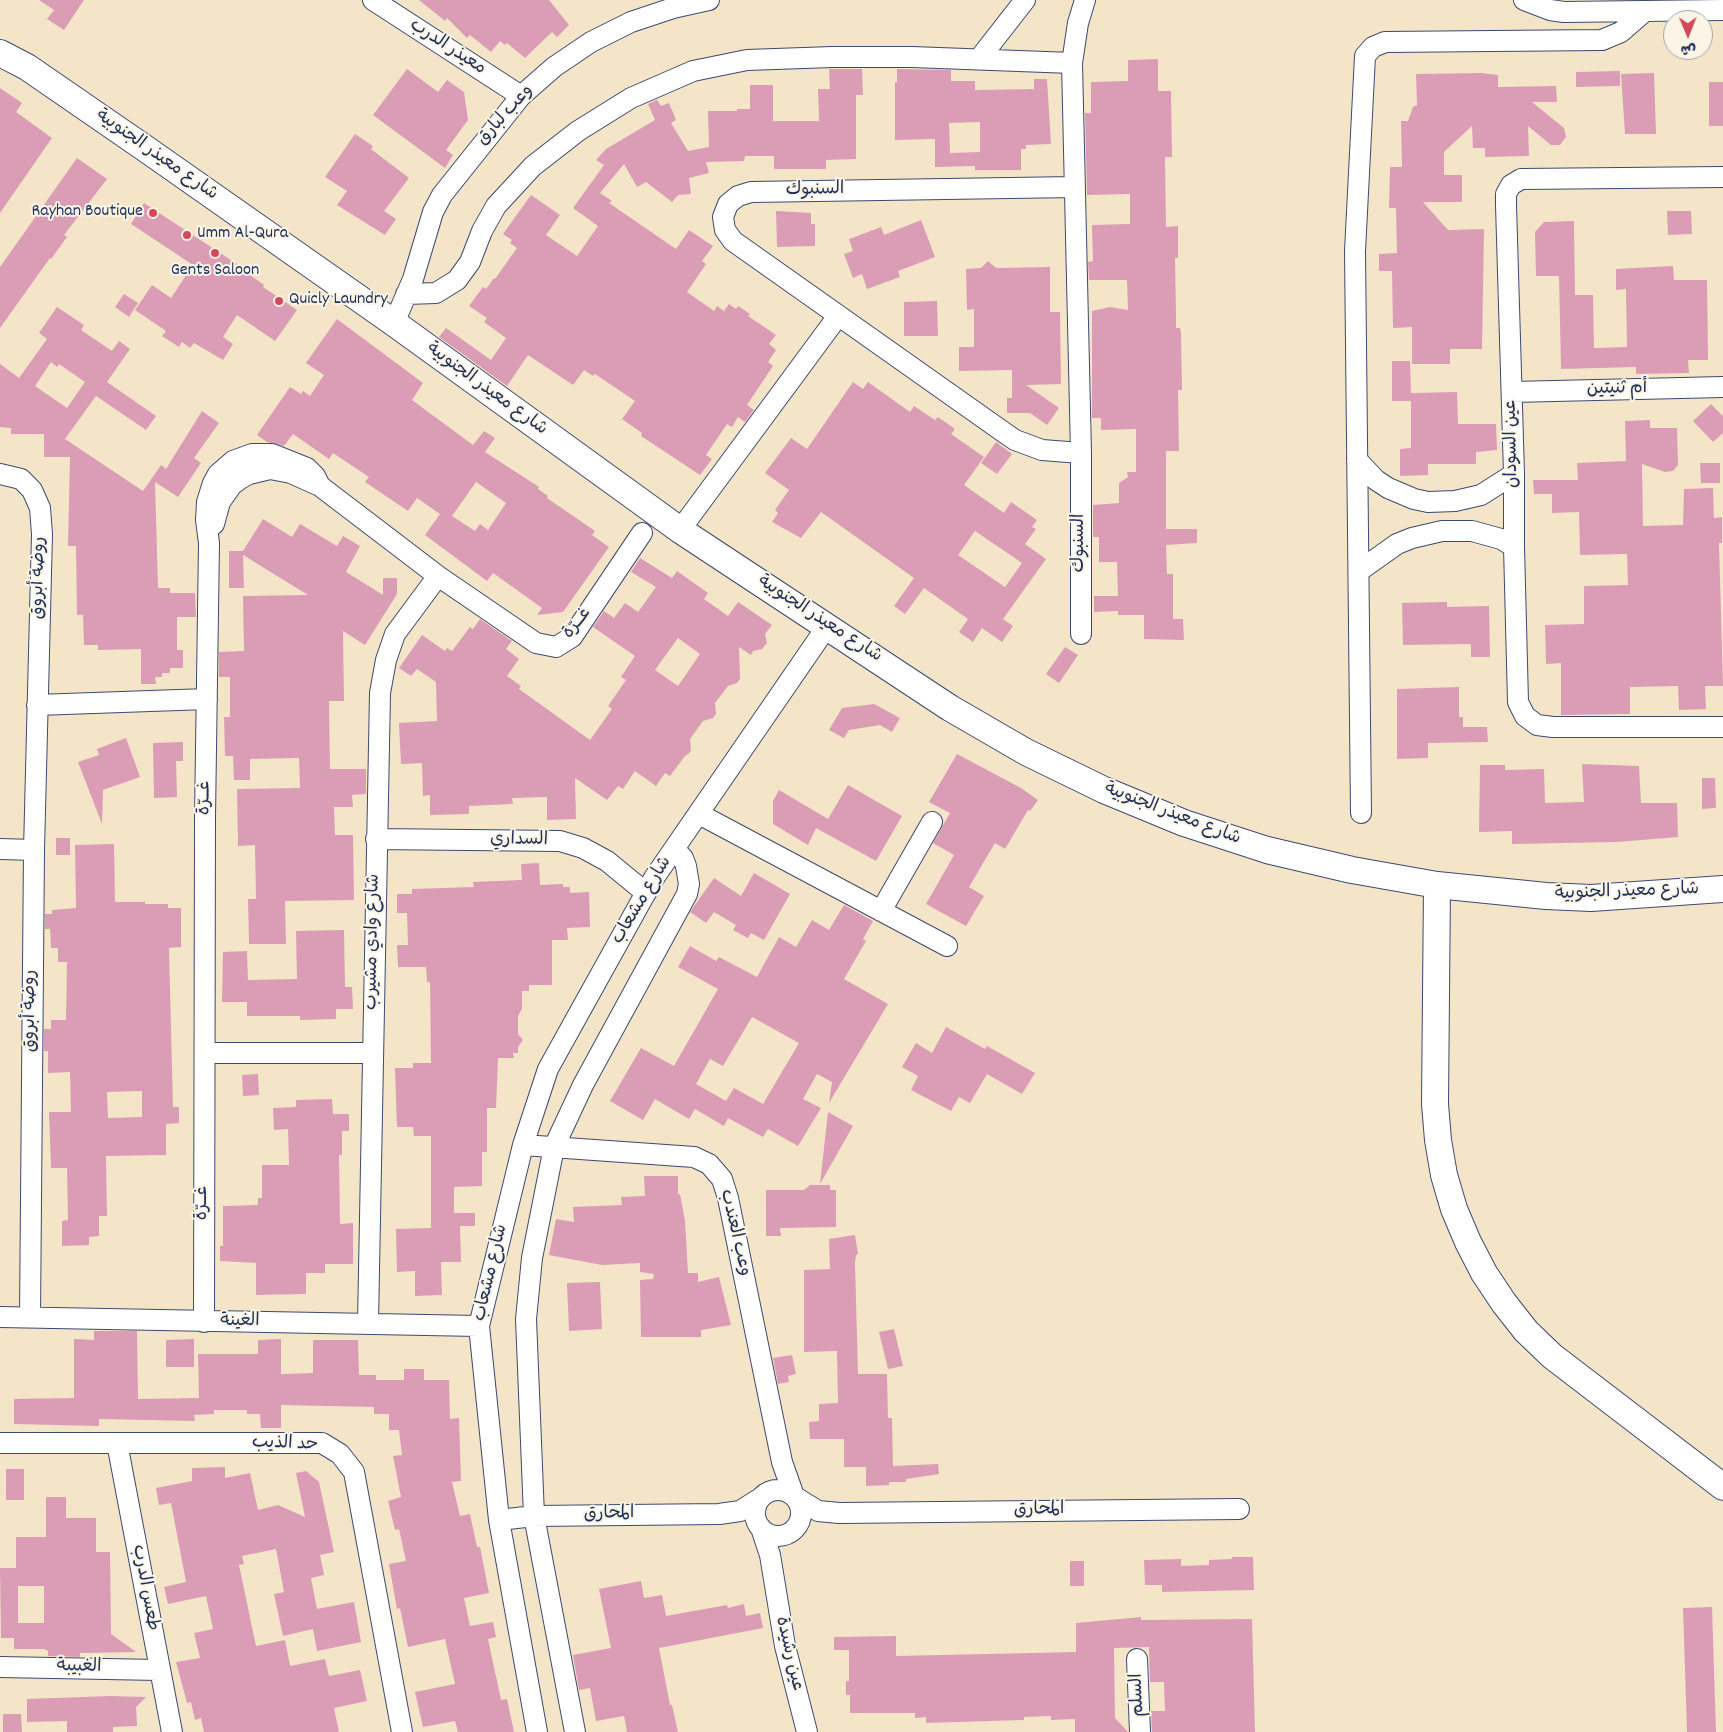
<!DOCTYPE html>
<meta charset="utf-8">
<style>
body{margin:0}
#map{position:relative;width:1723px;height:1732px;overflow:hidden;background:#f4e5c9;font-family:Dekko,"Playpen Sans Arabic",sans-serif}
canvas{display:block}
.north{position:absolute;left:1663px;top:10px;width:50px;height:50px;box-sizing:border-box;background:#fcf5e5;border:1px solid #a2a6af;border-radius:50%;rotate:179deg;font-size:14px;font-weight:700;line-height:20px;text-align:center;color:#1b2f5e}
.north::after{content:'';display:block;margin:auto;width:18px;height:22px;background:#d1495b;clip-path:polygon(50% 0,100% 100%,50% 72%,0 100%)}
</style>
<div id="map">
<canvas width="1723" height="1732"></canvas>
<div class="north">ش</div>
</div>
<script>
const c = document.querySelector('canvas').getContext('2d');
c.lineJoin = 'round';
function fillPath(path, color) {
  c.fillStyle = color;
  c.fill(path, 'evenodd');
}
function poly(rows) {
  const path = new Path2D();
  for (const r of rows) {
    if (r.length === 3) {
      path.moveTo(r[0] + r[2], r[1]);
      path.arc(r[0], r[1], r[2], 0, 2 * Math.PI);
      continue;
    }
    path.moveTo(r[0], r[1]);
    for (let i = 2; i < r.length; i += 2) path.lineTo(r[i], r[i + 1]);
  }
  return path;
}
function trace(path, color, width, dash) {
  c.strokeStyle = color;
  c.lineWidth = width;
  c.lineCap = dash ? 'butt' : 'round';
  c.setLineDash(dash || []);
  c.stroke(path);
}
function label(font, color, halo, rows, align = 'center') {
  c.font = font + ' Dekko,"Playpen Sans Arabic",sans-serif';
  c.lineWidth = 4;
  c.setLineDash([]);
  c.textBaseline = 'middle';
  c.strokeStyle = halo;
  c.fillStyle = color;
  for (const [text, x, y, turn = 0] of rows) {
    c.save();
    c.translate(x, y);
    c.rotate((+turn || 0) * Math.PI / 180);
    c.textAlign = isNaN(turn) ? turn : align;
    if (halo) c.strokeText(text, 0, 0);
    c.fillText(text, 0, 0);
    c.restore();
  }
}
const building = poly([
 [39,0,84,0,64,30,47,19,54,10],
 [419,0,549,0,569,25,557,37,552,32,525,58,507,43,505,45,500,41,491,52,470,35,467,38,447,18,445,21],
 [1158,59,1158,91,1171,91,1172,157,1165,157,1166,227,1178,226,1178,258,1175,258,1176,314,1176,328,1180,328,1181,333,1182,390,1178,390,1179,451,1166,451,1166,529,1197,529,1197,543,1166,545,1167,574,1173,574,1173,619,1183,619,1184,640,1144,639,1144,615,1118,615,1118,611,1094,612,1094,596,1118,596,1117,562,1099,562,1099,537,1093,537,1093,505,1119,503,1119,483,1128,477,1127,472,1136,472,1136,429,1101,430,1101,418,1092,418,1092,311,1110,307,1128,310,1127,280,1089,280,1088,262,1093,261,1092,225,1130,224,1130,194,1087,195,1085,113,1091,113,1091,82,1128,81,1128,60],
 [407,69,438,92,447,80,464,92,468,120,446,150,453,155,445,168,373,115],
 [829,69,862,69,863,95,856,95,856,159,826,160,826,169,774,169,774,156,745,156,744,161,706,162,709,173,689,178,691,194,678,195,672,202,646,182,637,187,624,164,600,193,612,201,609,203,676,249,689,230,713,246,702,261,706,264,687,292,714,311,717,306,724,311,729,304,736,309,738,306,750,314,748,316,776,335,769,344,776,350,768,362,773,366,747,405,754,410,745,422,738,417,732,427,727,424,706,455,712,459,700,475,641,436,642,433,622,419,635,401,595,374,593,376,584,370,573,385,528,355,507,386,439,337,446,328,491,360,506,338,484,322,487,318,469,306,483,287,486,289,494,278,495,279,517,248,510,243,512,240,503,234,531,195,560,215,546,235,577,256,598,226,573,208,604,165,596,160,606,149,655,120,648,104,657,100,661,106,669,103,676,120,671,123,688,151,709,147,708,111,737,111,737,109,750,109,750,85,773,85,773,121,819,121,818,89,830,89],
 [897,69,951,70,951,81,975,81,975,90,1034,89,1034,79,1047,79,1051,144,1026,145,1026,149,1021,149,1021,170,975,170,975,166,935,167,935,139,895,140,895,82,897,82],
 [980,122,980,152,950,153,949,123],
 [1620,71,1620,86,1576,87,1576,72],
 [1481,73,1498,75,1498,87,1556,86,1557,102,1532,102,1564,128,1566,137,1560,145,1551,145,1528,126,1529,156,1485,157,1485,148,1473,148,1472,126,1444,152,1444,175,1462,175,1462,202,1423,202,1448,230,1484,229,1482,349,1450,349,1450,364,1412,364,1412,327,1393,328,1392,271,1379,271,1379,254,1397,253,1396,208,1389,208,1390,167,1402,167,1401,121,1408,121,1413,107,1417,105,1416,74],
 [1654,73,1656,134,1625,134,1621,74],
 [1709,82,1723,82,1723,126,1709,126],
 [0,88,22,103,16,112,52,138,0,213],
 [355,134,373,146,371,149,409,178,384,211,396,219,385,235,337,205,347,191,325,177],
 [77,158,107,179,64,235,67,237,51,259,50,258,0,328,0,267],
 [144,203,240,266,239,267,264,285,263,287,297,310,275,341,237,315,223,337,233,344,223,360,194,343,190,348,182,342,179,347,162,336,166,331,135,310,152,285,171,298,193,265,131,224],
 [776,211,811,213,811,224,815,224,815,246,777,247],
 [1667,211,1691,211,1692,234,1668,235],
 [921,220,935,257,898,271,900,277,867,289,862,274,853,278,844,254,853,251,849,239,881,227,884,235],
 [1574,221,1575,295,1593,295,1594,348,1627,347,1626,289,1616,290,1616,269,1673,266,1674,280,1707,280,1708,360,1688,360,1689,373,1636,374,1636,367,1561,369,1559,276,1536,276,1535,232,1544,222],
 [988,261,996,268,1050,267,1050,312,1060,312,1061,384,1026,385,1059,408,1047,425,1030,413,1007,413,1007,398,1012,398,1012,370,959,371,959,347,974,347,974,309,967,310,966,269,981,268],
 [124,294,138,303,129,317,115,307],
 [937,301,938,336,904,336,904,302],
 [57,307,84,325,81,330,112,351,119,341,130,349,107,382,156,416,146,430,96,396,65,439,143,491,161,465,166,469,202,411,219,423,194,458,201,463,178,497,155,482,158,588,170,588,170,593,195,593,196,617,177,617,177,650,183,650,183,668,170,668,170,673,162,673,162,677,155,677,156,684,141,684,141,649,98,650,98,645,84,645,83,615,77,615,76,546,68,546,70,457,44,457,44,434,11,434,11,428,0,427,0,364,19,378,47,339,39,333],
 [51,362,57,367,59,364,85,382,67,408,35,386],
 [337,319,423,383,412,400,473,445,484,431,495,438,485,452,539,487,538,489,548,496,547,498,595,531,592,535,609,547,563,612,537,615,542,608,493,573,487,581,425,535,440,514,417,498,408,511,365,482,369,477,333,453,329,459,293,434,284,446,267,442,257,435,290,387,301,394,303,391,310,396,324,375,306,363],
 [476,482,506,503,488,530,480,524,475,531,452,516],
 [1392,361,1410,361,1411,393,1457,392,1458,424,1496,424,1497,450,1476,452,1476,464,1428,464,1428,475,1400,476,1400,449,1411,448,1411,401,1392,401],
 [853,382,863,389,868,382,910,412,914,406,935,420,938,417,955,429,951,434,984,457,964,485,1004,513,1011,502,1037,520,1032,527,1036,529,1025,544,1046,559,1003,619,1013,626,1002,642,982,628,973,642,959,632,968,619,924,588,905,614,894,606,914,578,821,512,801,538,772,522,778,513,775,510,789,490,765,473,791,438,807,449],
 [975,531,1022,563,1005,587,958,555],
 [1711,404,1723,416,1723,433,1713,442,1693,421],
 [1650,420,1650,428,1677,428,1678,465,1673,471,1665,472,1642,464,1643,526,1683,525,1684,489,1713,488,1714,518,1722,517,1722,543,1719,543,1723,686,1705,686,1706,709,1679,710,1678,686,1630,687,1630,714,1561,715,1561,663,1546,664,1545,625,1584,624,1584,586,1628,585,1627,554,1580,555,1579,512,1552,513,1552,494,1534,494,1533,480,1578,480,1577,463,1626,461,1625,421],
 [996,442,1012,454,997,474,981,463],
 [1700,463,1720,463,1720,483,1701,483],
 [263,519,292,537,300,524,337,546,343,536,360,546,346,572,383,595,383,578,397,578,397,594,365,645,343,631,344,701,329,701,330,769,366,769,366,794,352,795,353,807,334,807,335,835,353,835,354,900,285,901,286,944,249,944,248,899,256,899,255,845,238,846,237,789,300,788,299,758,250,759,250,780,234,780,233,756,225,756,224,717,230,717,230,677,219,677,219,652,244,651,243,596,308,595,243,555,244,588,229,588,229,551,243,551],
 [640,558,672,578,677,571,708,593,704,599,728,616,738,602,772,625,765,634,767,643,762,649,753,651,751,655,739,647,740,679,737,683,728,686,715,703,716,714,713,718,703,721,690,739,691,751,688,754,685,756,670,776,665,773,656,786,635,771,623,789,618,786,607,800,575,778,576,819,547,820,547,797,512,798,513,804,469,806,469,814,430,815,430,795,423,796,422,763,401,764,399,723,437,721,436,682,417,669,411,676,399,668,422,635,445,651,447,648,452,651,470,627,473,629,480,619,512,641,506,649,519,659,507,676,521,686,519,689,590,740,612,709,608,706,626,680,621,677,635,656,593,627,604,611,614,618,625,603,638,612,656,587,631,572],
 [678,638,700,654,678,686,655,670],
 [1447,602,1447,607,1489,606,1490,657,1471,657,1471,644,1403,645,1402,603],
 [1065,647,1078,655,1059,683,1046,674],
 [1459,687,1459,717,1463,717,1463,727,1487,727,1488,742,1428,743,1428,758,1397,759,1397,689],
 [874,704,900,718,892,732,880,725,849,730,844,738,829,730,842,708],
 [126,738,140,777,103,790,102,824,78,762,99,755,97,749],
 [183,742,183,761,176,761,177,797,154,798,153,743],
 [957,754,1021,788,1038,800,1030,811,1028,810,1005,849,995,843,969,887,984,896,966,926,926,904,954,855,933,843,950,813,929,802],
 [1582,764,1639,766,1641,803,1677,803,1678,837,1617,842,1512,844,1512,831,1479,832,1480,765,1505,765,1505,770,1544,769,1545,803,1584,802],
 [1702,778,1715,778,1716,808,1702,809],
 [848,785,902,816,876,861,816,828,808,845,773,824,773,801,779,790,828,819],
 [56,838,70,838,70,855,56,855],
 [114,844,115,902,145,902,145,904,168,904,168,908,181,908,181,947,169,948,173,1107,179,1107,179,1123,166,1124,166,1155,106,1156,107,1216,99,1216,99,1236,89,1237,89,1245,62,1246,62,1221,68,1220,67,1168,51,1168,49,1112,71,1112,70,1072,48,1073,48,1051,44,1051,44,1029,51,1029,51,1020,66,1020,67,962,58,962,58,948,51,948,50,929,45,929,45,914,52,914,52,910,76,908,75,845],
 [142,1091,142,1117,108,1118,107,1092],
 [539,863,540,885,563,884,563,887,570,887,570,893,589,892,590,927,567,928,568,940,552,940,552,985,529,985,529,991,522,991,522,1009,518,1016,518,1034,523,1040,518,1047,518,1053,513,1053,514,1058,498,1058,496,1108,487,1108,487,1152,482,1152,482,1186,454,1187,454,1213,475,1213,475,1226,460,1226,461,1262,441,1262,442,1295,415,1296,415,1271,397,1272,396,1229,431,1228,431,1136,414,1136,413,1127,397,1127,395,1068,413,1068,413,1063,431,1063,430,982,427,982,426,967,398,967,397,945,408,945,407,913,397,913,397,894,412,894,412,889,474,887,473,882,522,880,521,864],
 [754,873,790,894,764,940,751,933,748,938,733,930,736,925,714,912,706,923,690,912,714,878,741,896],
 [844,905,873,921,863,939,866,941,844,979,888,1004,829,1103,832,1082,817,1074,803,1099,821,1108,798,1146,768,1129,763,1137,728,1118,724,1126,695,1109,689,1119,655,1099,643,1120,610,1101,641,1048,674,1066,718,989,678,967,690,946,716,961,719,957,757,977,779,937,796,947,812,920,829,930],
 [752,1017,799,1043,763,1104,734,1088,726,1101,696,1084,710,1059,723,1066],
 [344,930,345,987,352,987,353,1009,336,1009,336,1019,300,1020,300,1016,247,1016,247,1002,222,1002,223,952,247,951,248,980,297,979,296,931],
 [946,1027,985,1049,987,1046,1035,1073,1022,1094,987,1074,970,1103,959,1097,951,1111,911,1090,918,1076,902,1067,916,1043,932,1053],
 [258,1074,259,1095,243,1096,242,1075],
 [332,1099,333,1114,349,1114,349,1131,342,1131,342,1155,339,1155,340,1224,353,1223,353,1264,325,1264,325,1273,306,1273,306,1294,256,1295,256,1263,220,1261,220,1246,223,1246,223,1206,258,1205,258,1198,262,1198,262,1165,289,1165,288,1129,274,1130,273,1108,296,1107,296,1100],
 [828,1112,853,1126,820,1184],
 [644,1176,678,1176,678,1195,680,1194,685,1221,688,1273,698,1273,698,1282,719,1277,731,1325,701,1330,701,1337,641,1337,640,1280,653,1279,654,1274,640,1272,640,1263,602,1265,549,1255,556,1219,574,1222,573,1207,622,1205,621,1197,645,1196],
 [810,1185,830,1185,830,1190,836,1190,836,1227,780,1228,781,1236,766,1236,766,1190,804,1190],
 [855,1235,858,1254,856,1255,855,1263,858,1374,887,1374,888,1418,892,1418,893,1466,938,1464,939,1474,906,1479,906,1482,889,1482,889,1485,866,1486,866,1467,844,1467,844,1439,810,1439,809,1422,819,1421,819,1404,838,1403,837,1351,804,1352,804,1270,830,1269,829,1239],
 [600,1282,602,1329,569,1331,567,1283],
 [894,1329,903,1366,888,1369,879,1332],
 [94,1331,137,1331,138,1399,199,1398,198,1354,258,1354,258,1340,281,1339,281,1374,313,1373,313,1340,358,1340,359,1375,376,1375,376,1380,404,1380,404,1369,424,1369,424,1380,449,1380,450,1419,459,1418,461,1481,452,1482,460,1516,470,1514,477,1547,480,1547,489,1593,464,1598,470,1626,493,1622,496,1637,488,1639,501,1700,507,1699,514,1732,458,1732,455,1721,423,1727,415,1692,455,1684,445,1639,408,1647,400,1608,397,1609,389,1564,406,1561,399,1529,395,1530,388,1501,401,1497,393,1456,402,1455,399,1430,389,1430,389,1414,374,1414,374,1407,281,1405,281,1428,261,1428,260,1414,247,1414,247,1410,214,1410,214,1414,194,1415,195,1421,99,1419,99,1426,14,1424,14,1399,74,1398,74,1339,94,1340],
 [194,1339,194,1367,166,1367,166,1340],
 [792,1355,796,1374,788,1376,789,1382,778,1384,773,1358],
 [225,1467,225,1478,250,1473,258,1510,278,1505,305,1517,296,1473,306,1471,319,1482,334,1552,320,1555,324,1575,311,1578,317,1609,354,1602,361,1642,317,1651,313,1629,283,1636,274,1594,284,1592,276,1549,242,1556,244,1564,239,1565,256,1646,285,1640,290,1666,325,1659,329,1676,360,1670,367,1701,334,1708,339,1732,204,1732,201,1718,195,1720,191,1702,187,1703,176,1662,200,1658,194,1633,213,1629,206,1596,168,1604,164,1587,186,1582,171,1503,159,1505,156,1488,192,1481,192,1468],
 [6,1469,24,1469,24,1500,6,1500],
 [46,1497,66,1497,66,1518,96,1518,96,1552,110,1552,111,1634,136,1652,80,1653,80,1657,48,1656,48,1651,44,1649,14,1649,14,1638,1,1638,0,1568,16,1568,16,1537,46,1537],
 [18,1586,44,1586,44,1623,18,1623],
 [1232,1557,1253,1557,1254,1590,1162,1592,1162,1585,1145,1585,1144,1560,1181,1559,1181,1566,1209,1565,1209,1560,1232,1559],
 [1070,1561,1084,1561,1084,1586,1070,1586],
 [641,1581,644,1598,662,1595,666,1616,727,1605,728,1608,744,1604,746,1616,760,1613,763,1628,659,1648,670,1705,672,1705,678,1732,627,1732,624,1716,596,1721,590,1688,579,1690,573,1655,611,1648,599,1589],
 [1712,1607,1716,1732,1687,1732,1683,1608],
 [1141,1617,1141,1620,1252,1619,1255,1732,1152,1732,1151,1711,1165,1711,1164,1682,1150,1682,1149,1647,1114,1648,1115,1718,1128,1732,1075,1732,1075,1719,1051,1720,1051,1716,1024,1717,1024,1720,926,1723,926,1717,915,1718,915,1713,850,1713,850,1695,846,1695,846,1681,849,1681,849,1650,834,1650,834,1637,896,1636,896,1656,1076,1652,1076,1623],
 [109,1696,146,1697,136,1707,137,1726,113,1727,113,1732,67,1732,67,1721,27,1722,27,1699],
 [3,1714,21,1714,22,1732,3,1732]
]);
const minor = poly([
 [373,0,521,96],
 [1524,0,1550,10,1564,12,1723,10],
 [979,59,1025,0],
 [1723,177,1521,179,1511,185,1506,194,1506,205,1514,474,1514,547,1518,702,1525,716,1537,725,1553,727,1723,727],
 [1075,187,751,192,738,196,728,204,723,217,725,230,733,241,1002,431,1015,440,1042,450,1081,453],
 [406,294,436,293,457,280,470,262,482,231,496,206,533,166,578,131,631,98,693,71,747,60,832,57,912,57,1072,63],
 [394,323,413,279,433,212,442,195,521,96,554,67,591,42,631,22,673,8,709,0],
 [1512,392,1723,387],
 [1357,460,1376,480,1388,488,1414,499,1428,502,1455,501,1481,495,1514,474],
 [0,474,21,479,32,490,40,508,42,534,34,850,30,1317],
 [214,524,220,502,232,485,240,479,249,474,270,469,291,473,320,486,438,576,536,643,556,647,572,637,642,533],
 [680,530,838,316],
 [1359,571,1397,544,1412,538,1442,531,1472,531,1501,539,1514,547],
 [1081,634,1081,453,1072,63,1078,23,1085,0],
 [37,705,207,699],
 [1361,813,1355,251,1365,56,1373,47,1385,42,1602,40,1621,32,1644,12],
 [699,814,947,946],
 [376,839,560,841,583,848,607,861,646,893],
 [0,849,34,850],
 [881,911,932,822],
 [205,1053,372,1053],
 [523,1145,694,1157,709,1164,722,1179,728,1198,782,1462,794,1496],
 [0,1317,479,1326],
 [204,1322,205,817,209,543,206,520,207,502,213,483,218,474,233,461,252,454,272,454,307,468,315,476,320,486],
 [368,1323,380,693,386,660,395,634,438,576],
 [0,1443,322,1443,340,1454,354,1472,402,1732],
 [117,1443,172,1732],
 [778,1513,23],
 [797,1498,818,1511,839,1513,1239,1509],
 [499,1520,534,1516,719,1514,740,1511,759,1499],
 [761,1528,770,1555,785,1646,807,1732],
 [1137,1659,1140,1732],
 [0,1667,159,1670],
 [537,1732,499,1520,479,1326,523,1145,548,1069,654,878,828,625],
 [575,1732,534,1516,526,1319,532,1258,554,1147,583,1085,687,894,689,884,686,866,683,858,674,849]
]);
const tertiary = poly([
 [0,53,27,67,146,149,394,323,680,530,950,708,1026,752,1104,790,1184,823,1267,850,1352,870,1437,885,1546,896,1591,898,1723,889],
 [1437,885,1435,1104,1438,1140,1444,1175,1454,1209,1468,1242,1484,1273,1504,1303,1526,1331,1552,1356,1723,1487]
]);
const markers = [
 [153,213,5,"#d1495b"],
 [187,235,5,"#d1495b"],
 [215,253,5,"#d1495b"],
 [279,301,5,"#d1495b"]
];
const streetNames = [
 ["معيذر الدرب",447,48,33],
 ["وعب لبارق",506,116,-48],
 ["شارع معيذر الجنوبية",156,156,35],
 ["السنبوك",815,191,-1],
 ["شارع معيذر الجنوبية",486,390,36],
 ["أم ثنيتين",1617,390,-1],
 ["عين السودان",1513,444,-91],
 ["السنبوك",1081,543,-90],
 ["روضة أبروق",40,578,-89],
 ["شارع معيذر الجنوبية",819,620,33],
 ["غــرّة",578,624,-51],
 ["غــرّة",206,798,-89],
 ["شارع معيذر الجنوبية",1172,815,21],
 ["السداري",519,841,1],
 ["شارع معيذر الجنوبية",1627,893,-2],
 ["شارع مشعاب",643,901,-59],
 ["شارع وادي مشيرب",374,942,-89],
 ["روضة أبروق",32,1011,-90],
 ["غــرّة",204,1203,-90],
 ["وعب العندب",734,1233,77],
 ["شارع مشعاب",492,1273,-77],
 ["الغينة",240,1323],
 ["حد الذيب",285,1445,2],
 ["المحارق",1039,1511,-1],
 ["المحارق",609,1515,-1],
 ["طعس الدرب",144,1588,80],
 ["عين رشيدة",788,1654,77],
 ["الغبيبة",79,1668,1],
 ["السلم",1139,1695,-92]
];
const poiNames = [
 ["Rayhan Boutique",143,213,"right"],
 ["Umm Al-Qura",197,235],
 ["Gents Saloon",215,272,"center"],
 ["Quicly Laundry",289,301]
];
fillPath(building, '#db9db6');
trace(minor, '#3c4a6e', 22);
trace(tertiary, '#3c4a6e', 28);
trace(minor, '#fff', 20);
trace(tertiary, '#fff', 26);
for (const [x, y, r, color] of markers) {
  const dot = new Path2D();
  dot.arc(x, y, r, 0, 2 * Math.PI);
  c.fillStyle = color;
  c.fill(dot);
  trace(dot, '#fcf5e5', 2);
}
label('18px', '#1b2f5e', '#fcf5e5', streetNames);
label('18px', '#1b2f5e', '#fcf5e5', poiNames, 'left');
</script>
